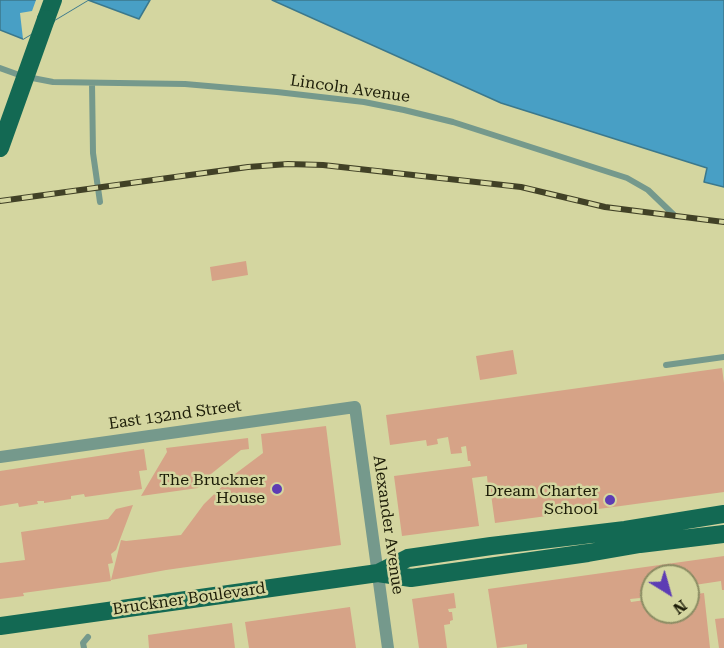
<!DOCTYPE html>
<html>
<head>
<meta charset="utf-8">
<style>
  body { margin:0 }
  #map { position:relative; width:724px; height:648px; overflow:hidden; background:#d4d6a0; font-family:"Roboto Serif",serif }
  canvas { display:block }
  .north { position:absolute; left:640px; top:564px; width:60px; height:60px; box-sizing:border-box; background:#d4d6a0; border:2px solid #8b8c63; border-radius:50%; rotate:143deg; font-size:16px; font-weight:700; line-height:24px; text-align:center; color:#1d1d08 }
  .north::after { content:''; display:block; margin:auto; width:21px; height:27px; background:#5d3cb4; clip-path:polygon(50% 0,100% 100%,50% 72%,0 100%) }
</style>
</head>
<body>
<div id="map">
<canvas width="724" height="648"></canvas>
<div class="north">N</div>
</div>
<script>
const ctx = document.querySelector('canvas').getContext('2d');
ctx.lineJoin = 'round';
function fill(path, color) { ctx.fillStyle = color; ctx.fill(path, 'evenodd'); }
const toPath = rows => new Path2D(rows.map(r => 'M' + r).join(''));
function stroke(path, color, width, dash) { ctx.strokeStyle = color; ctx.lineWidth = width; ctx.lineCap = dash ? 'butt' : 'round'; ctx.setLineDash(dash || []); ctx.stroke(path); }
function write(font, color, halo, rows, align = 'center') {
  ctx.font = font + ' "Roboto Serif",serif'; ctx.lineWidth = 5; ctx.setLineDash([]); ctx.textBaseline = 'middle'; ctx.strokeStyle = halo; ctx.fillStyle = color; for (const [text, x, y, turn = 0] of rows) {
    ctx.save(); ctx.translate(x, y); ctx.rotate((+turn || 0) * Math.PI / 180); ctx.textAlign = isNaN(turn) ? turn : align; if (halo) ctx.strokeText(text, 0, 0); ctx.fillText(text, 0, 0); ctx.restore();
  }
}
const water = toPath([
  [0,0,150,0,139,19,88,0,23,39,0,30,0,0],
  [272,0,724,0,724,187,704,182,707,168,501,103,272,0]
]);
fill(water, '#489fc5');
stroke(water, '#3b788c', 1.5);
fill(toPath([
  [36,0,88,0,23,39,20,13,32,11]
]), '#d4d6a0');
fill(toPath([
  [246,261,248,275,212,281,210,267],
  [513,350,517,374,480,380,476,356],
  [722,368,724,383,724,492,495,523,490,487,488,487,487,476,472,478,479,526,402,536,394,476,471,466,470,461,468,461,466,446,461,447,462,453,451,454,448,437,437,439,438,444,427,446,426,440,390,445,386,415],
  [326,426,341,545,166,570,111,580,121,540,126,541,181,535,204,504,235,474,263,453,261,434],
  [248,438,249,449,241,450,211,474,198,488,141,496,167,452,166,448],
  [144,449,147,470,139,471,142,489,85,497,84,494,71,496,71,499,44,503,44,501,37,501,38,504,19,507,18,503,0,506,0,471],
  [133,505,116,550,111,554,113,563,108,564,111,581,23,593,24,596,0,599,0,563,25,560,21,532,108,519,116,509],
  [724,556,724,590,722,590,721,581,688,586,688,576,652,576,652,591,640,592,640,598,630,599,631,602,652,599,652,612,688,612,688,595,704,593,710,648,527,648,527,644,497,648,488,589],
  [454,593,456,608,448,609,449,612,452,612,453,620,450,621,450,624,444,625,447,648,419,648,412,599],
  [350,607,356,648,249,648,245,622],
  [724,618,724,648,719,648,715,619],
  [232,623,235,648,149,648,148,635]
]), '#d6a387');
stroke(toPath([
  [0,68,22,76,53,82,185,84,277,92,364,102,404,110,453,122,627,178,648,190,675,216],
  [92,83,93,153,100,202],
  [666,365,724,357],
  [84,648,83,643,88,637]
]), '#75998c', 6);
stroke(toPath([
  [0,457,355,407,388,648]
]), '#75998c', 12);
stroke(toPath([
  [46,19,53,0],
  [378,573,408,558,491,546,625,530,724,514],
  [0,626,378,573,411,578,588,553,640,544,724,534]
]), '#136953', 18);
const rail = toPath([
  [0,201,248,167,288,164,323,165,521,187,605,207,724,222]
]);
stroke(rail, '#414126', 6);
stroke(rail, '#d4d6a0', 4, [11]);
stroke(toPath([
  [0,148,46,19]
]), '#136953', 18);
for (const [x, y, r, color] of [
  [277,489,6,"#5d3cb4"],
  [610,500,6,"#5d3cb4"]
]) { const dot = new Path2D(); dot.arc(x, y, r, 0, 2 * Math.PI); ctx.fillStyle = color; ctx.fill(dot); stroke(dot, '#d4d6a0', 2); }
write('16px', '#1d1d08', '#d4d6a0', [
  ["Lincoln Avenue",350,89,8],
  ["East 132nd Street",175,415,-8],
  ["Alexander Avenue",388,525,82],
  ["Bruckner Boulevard",189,599,-8]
]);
write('16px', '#1d1d08', '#d4d6a0', [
  ["The Bruckner",265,480],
  ["House",265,498],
  ["Dream Charter",598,491],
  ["School",598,509]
], 'right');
</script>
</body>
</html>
